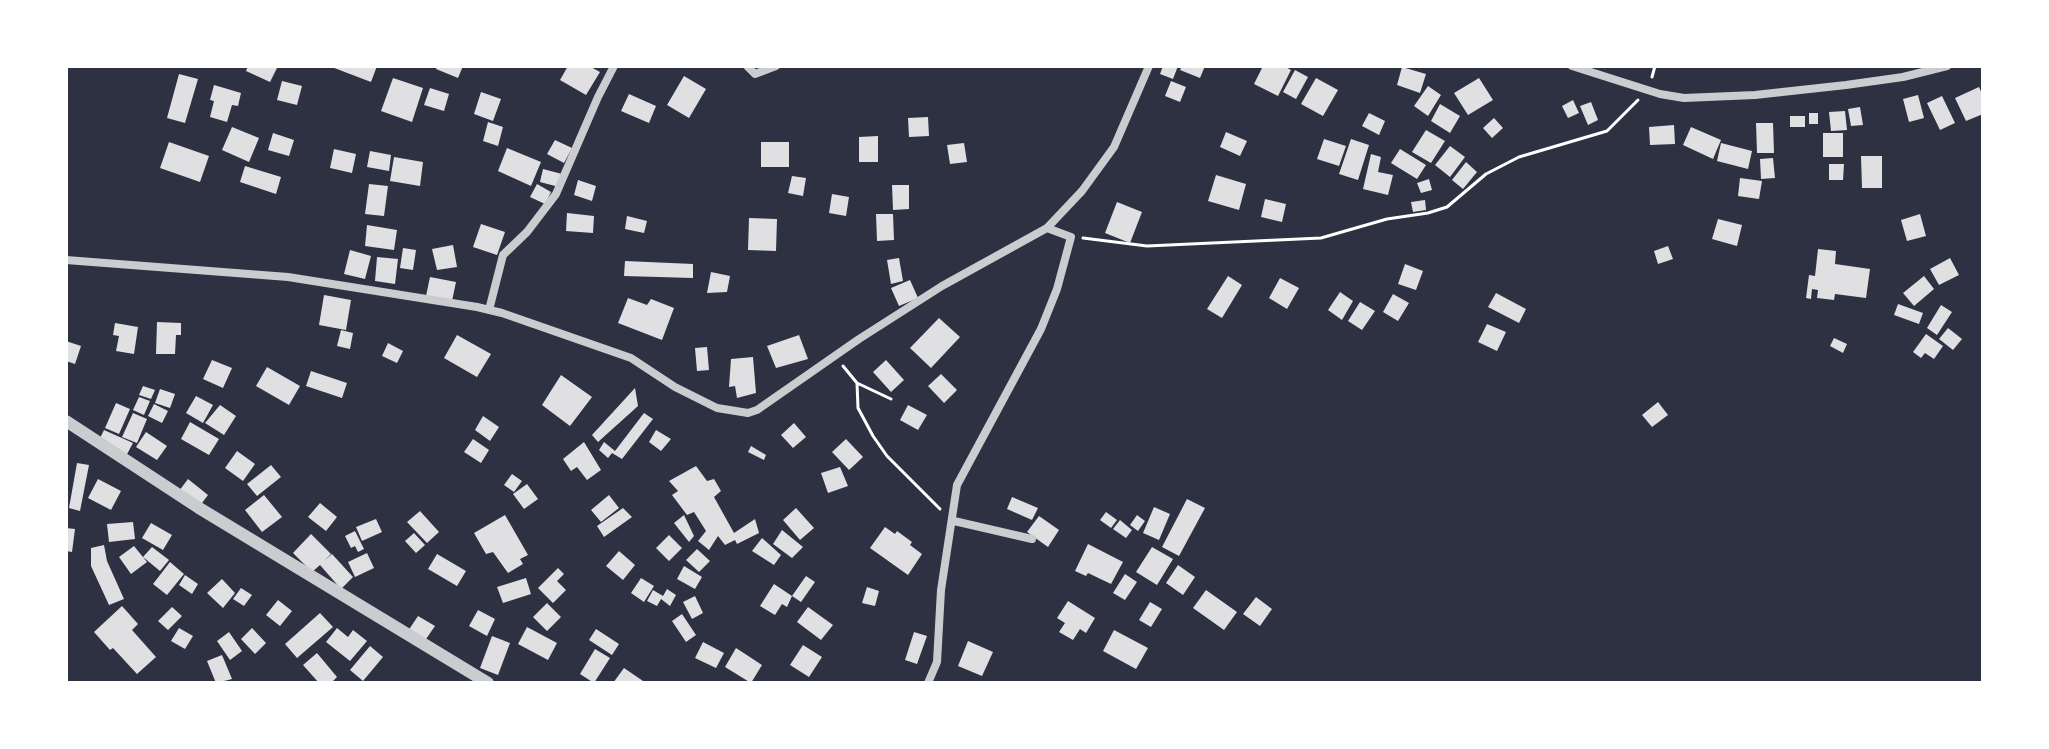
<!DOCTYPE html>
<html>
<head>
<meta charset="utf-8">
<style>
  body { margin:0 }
  #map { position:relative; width:2049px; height:749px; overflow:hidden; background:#2d3142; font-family:"Space Grotesk",sans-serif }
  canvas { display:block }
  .frame { position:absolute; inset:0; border:68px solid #fff; pointer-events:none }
</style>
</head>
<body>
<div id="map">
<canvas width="2049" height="749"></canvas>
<div class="frame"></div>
</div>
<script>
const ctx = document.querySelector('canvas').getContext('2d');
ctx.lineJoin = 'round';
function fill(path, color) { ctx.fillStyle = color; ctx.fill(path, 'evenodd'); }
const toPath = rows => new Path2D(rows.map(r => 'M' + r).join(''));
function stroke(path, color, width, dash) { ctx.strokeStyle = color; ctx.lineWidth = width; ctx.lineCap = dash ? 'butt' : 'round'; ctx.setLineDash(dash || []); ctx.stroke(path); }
fill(toPath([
  [248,66,278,66,270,82,246,71],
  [329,66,377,66,371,82],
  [437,66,463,66,458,78,436,69],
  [568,66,589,66,600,72,586,95,560,80],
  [1163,66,1178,66,1173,79,1160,74],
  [1182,66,1205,66,1200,78,1180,70],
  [1263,66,1284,66,1291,70,1278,96,1254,84],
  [1402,67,1426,74,1420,93,1397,85],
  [1295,70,1308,77,1296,99,1283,92],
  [179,74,198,79,185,123,167,118],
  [684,76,706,89,689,118,667,105],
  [393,78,423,88,412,122,381,111],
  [1316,78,1338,90,1323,116,1301,104],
  [1479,78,1493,100,1468,115,1454,93],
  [282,81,302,86,297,105,277,100],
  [1171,81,1186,87,1180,102,1165,96],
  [214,85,241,93,238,106,232,105,227,122,210,117,214,101,210,100],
  [1428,86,1441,95,1428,116,1414,106],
  [1979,87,1983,96,1983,114,1966,121,1955,98],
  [430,88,449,94,444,111,424,105],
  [481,92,501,99,493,121,474,114],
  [629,94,656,106,649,123,621,111],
  [1918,95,1924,118,1909,122,1903,99],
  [1942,96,1955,123,1940,130,1927,103],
  [1573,100,1579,113,1568,118,1562,106],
  [1591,102,1598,120,1588,125,1580,106],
  [1440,104,1460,116,1450,133,1431,121],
  [1860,107,1863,125,1851,126,1848,109],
  [1845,111,1847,130,1831,131,1829,112],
  [1369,113,1385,121,1379,135,1362,126],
  [1809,113,1818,113,1818,124,1809,124],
  [1790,116,1805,116,1805,127,1790,127],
  [928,117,929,136,909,137,908,118],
  [1494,118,1503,128,1492,138,1483,128],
  [488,122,503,127,498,146,483,141],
  [1756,123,1773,123,1774,153,1757,153],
  [1674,125,1675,144,1650,145,1649,127],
  [232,127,259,138,249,162,222,150],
  [1691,127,1721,140,1713,159,1683,145],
  [1426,130,1445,141,1431,163,1412,152],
  [1226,132,1247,141,1240,156,1220,147],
  [273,133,294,140,289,156,268,150],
  [1823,133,1843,133,1843,157,1823,157],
  [878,136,878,162,859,162,859,137],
  [1324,139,1346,146,1339,166,1317,159],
  [1351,139,1369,145,1358,180,1339,174],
  [555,140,572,148,564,163,547,154],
  [169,142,209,156,200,182,160,168],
  [761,142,789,142,789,167,761,167],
  [964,143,967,162,950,164,947,145],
  [1721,143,1752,151,1748,169,1717,161],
  [1450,146,1465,157,1450,177,1435,165],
  [507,148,541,162,531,186,498,171],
  [334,149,356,154,352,173,330,168],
  [1400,149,1426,165,1417,179,1391,163],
  [370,151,391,155,389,171,367,167],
  [1371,154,1381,157,1378,172,1393,175,1388,195,1363,189],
  [1861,156,1882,156,1882,188,1862,188],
  [394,157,423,162,420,186,390,181],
  [1773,158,1775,178,1761,179,1760,159],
  [1466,162,1477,172,1463,189,1452,180],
  [1829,164,1844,164,1843,180,1829,180],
  [245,166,281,177,276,194,240,182],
  [543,169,562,174,559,187,540,182],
  [1216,175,1246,184,1239,210,1208,201],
  [792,176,806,178,803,196,788,193],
  [1740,178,1762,181,1759,199,1738,196],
  [1429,179,1432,190,1421,193,1417,183],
  [578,180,596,186,592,201,574,195],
  [369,184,388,186,384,216,365,214],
  [537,184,551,192,545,204,530,197],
  [892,185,909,185,909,209,893,210],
  [832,194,849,197,846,216,829,213],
  [1265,199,1286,204,1282,222,1261,217],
  [1425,200,1426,210,1413,212,1411,202],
  [1117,202,1142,212,1130,243,1105,233],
  [567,213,594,216,593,233,566,231],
  [876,214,893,214,894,240,877,241],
  [1920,214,1926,236,1907,241,1901,220],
  [627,216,647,221,644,233,625,229],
  [749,218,777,219,776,251,748,250],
  [1718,219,1742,225,1737,246,1712,239],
  [481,224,505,232,497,255,473,247],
  [367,225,397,230,394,250,365,246],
  [453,245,457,267,437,270,432,249],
  [1668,246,1673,259,1658,264,1654,251],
  [403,248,416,250,413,270,400,268],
  [1818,249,1836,251,1835,264,1870,269,1866,298,1835,294,1834,300,1817,298,1818,290,1812,289,1811,299,1806,298,1809,275,1815,276],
  [350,250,371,256,365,279,344,274],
  [377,257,398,259,395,284,375,281],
  [899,258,903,281,891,284,887,260],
  [1950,258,1959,275,1939,285,1930,269],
  [625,261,693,264,693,278,624,276],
  [1405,264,1423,271,1416,290,1398,284],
  [711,272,730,276,727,292,707,293],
  [1228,276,1242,285,1222,318,1207,309],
  [1924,276,1934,289,1914,306,1903,293],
  [430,277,456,282,452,301,426,296],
  [1280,278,1299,288,1287,309,1269,298],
  [910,280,918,298,899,306,891,288],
  [1340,292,1353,301,1342,320,1328,310],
  [1496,293,1526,309,1519,323,1488,307],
  [1393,294,1409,303,1398,321,1383,312],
  [324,295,351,300,346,330,319,325],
  [628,298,647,305,651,299,674,308,662,340,618,323],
  [1360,302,1375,311,1362,330,1348,321],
  [1898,304,1923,313,1919,324,1894,315],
  [1941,305,1952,312,1937,335,1927,328],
  [939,318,960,337,931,368,910,348],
  [157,322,181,323,181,335,176,335,175,354,156,354],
  [115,323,138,327,134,354,116,351,119,336,113,335],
  [1487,324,1506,332,1497,351,1478,342],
  [1948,328,1962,339,1953,350,1939,339],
  [341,330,353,333,350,349,337,346],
  [1926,334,1943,346,1934,359,1925,353,1921,358,1913,352],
  [457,335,491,354,477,377,444,358],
  [799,335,808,359,776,368,767,346],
  [1834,338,1847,344,1843,353,1830,346],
  [66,341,81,346,75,364,66,361],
  [388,343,403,351,397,363,382,356],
  [707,347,709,370,697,371,695,348],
  [753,357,756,393,737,398,735,386,729,387,731,359],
  [212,360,232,368,223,388,203,379],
  [886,360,904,380,891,392,873,372],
  [267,367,300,386,289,405,256,386],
  [311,371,347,383,342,398,306,386],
  [941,374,957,390,944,403,928,386],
  [561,375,592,397,570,426,542,405],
  [143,386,155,390,151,399,139,395],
  [635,388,638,406,598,442,592,435],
  [160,389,175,394,170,408,155,403],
  [196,396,213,405,203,423,186,413],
  [139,397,150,401,144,415,133,410],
  [1658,402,1668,415,1652,427,1642,415],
  [116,403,130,409,119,434,105,428],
  [154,404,168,411,162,423,148,416],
  [220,405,236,416,224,435,205,423],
  [908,405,927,415,918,430,900,420],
  [133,413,147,419,137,443,122,437],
  [644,413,653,419,622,459,612,453,608,458,599,450,604,442,615,451],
  [483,416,499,427,490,441,475,430],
  [190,422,219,439,209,455,181,439],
  [794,423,806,437,793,448,781,435],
  [104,430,133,443,126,456,98,442],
  [656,430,671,439,661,451,649,442],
  [146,432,167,446,157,460,136,447],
  [473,439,489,450,481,463,464,452],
  [846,439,863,457,849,470,832,452],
  [584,442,601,470,587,480,577,467,571,471,563,459],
  [751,446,766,455,764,460,748,452],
  [237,451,255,464,243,481,225,468],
  [77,463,89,465,80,511,69,508],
  [271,465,281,477,257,496,247,484],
  [696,466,707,481,714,479,721,491,714,497,734,533,755,519,759,533,737,544,735,540,725,545,718,536,709,550,698,541,706,531,694,512,687,515,672,495,678,491,669,481],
  [840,467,848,486,828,493,821,473],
  [512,474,522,481,514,492,504,485],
  [98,479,121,491,111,510,88,498],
  [188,479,208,495,199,507,179,491],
  [527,484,538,499,524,509,513,494],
  [264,495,282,517,262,532,245,510],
  [609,495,619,508,601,522,591,510],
  [1012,497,1038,508,1032,520,1007,509],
  [1187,499,1205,508,1179,556,1162,547],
  [320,503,337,517,326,531,308,517],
  [1154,507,1170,514,1159,540,1143,533],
  [623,508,632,517,604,537,597,526],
  [796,508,814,528,800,540,783,520],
  [420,511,439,532,427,543,407,522],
  [1106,512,1117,520,1111,528,1100,520],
  [505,515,528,555,520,559,523,564,508,573,493,552,486,554,474,533],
  [684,515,694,536,689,542,674,523],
  [1137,515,1145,521,1138,531,1130,525],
  [1039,516,1059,530,1048,547,1027,532],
  [376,519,382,532,362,541,356,527],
  [1120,520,1132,530,1126,538,1113,529],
  [133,522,135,539,109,542,107,524],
  [151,523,172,535,163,550,142,538],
  [885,527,895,534,897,531,912,542,910,545,922,554,908,575,870,548],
  [66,528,75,529,72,552,66,551],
  [782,530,803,547,792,558,773,544],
  [355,531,364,549,358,552,355,546,351,548,345,536],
  [414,533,425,545,416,553,405,541],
  [311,534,331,554,324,561,332,554,353,577,341,589,320,565,312,572,293,553],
  [669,535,682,548,669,561,656,548],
  [762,538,781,555,774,565,752,551],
  [1088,544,1123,562,1111,584,1088,573,1086,576,1075,571],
  [104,545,107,561,124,599,109,605,91,566,91,548],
  [134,546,147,562,131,574,119,557],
  [152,547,169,560,160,571,143,557],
  [1152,547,1173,559,1157,585,1136,572],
  [697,549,710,561,699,572,686,560],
  [619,551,635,565,623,580,606,566],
  [367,553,374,568,355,577,348,562],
  [437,554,466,571,457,586,428,569],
  [170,562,184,574,167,595,153,584],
  [1178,565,1195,577,1183,595,1166,583],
  [684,566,702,577,695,589,677,579],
  [558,568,564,574,557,581,566,590,553,603,538,588],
  [1125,574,1137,582,1125,600,1113,593],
  [185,575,198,584,192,594,179,585],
  [806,576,815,582,801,602,792,596],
  [526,578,531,594,503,603,497,587],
  [641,578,654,586,644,602,631,593],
  [222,579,235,593,223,608,207,593],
  [774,584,792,596,787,607,782,604,775,615,760,606],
  [867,587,879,591,875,606,862,603],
  [241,588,252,595,244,606,233,599],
  [667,589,676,595,670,606,661,599,657,606,647,601,653,590,663,596],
  [1206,590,1237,612,1224,630,1193,608],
  [695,596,703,613,692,619,683,602],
  [1256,597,1272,609,1260,626,1243,614],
  [278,600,292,611,280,626,266,615],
  [1068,601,1095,618,1086,633,1080,629,1073,640,1059,632,1065,623,1057,618],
  [1150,602,1162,609,1151,627,1139,620],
  [547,603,561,617,547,631,533,617],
  [122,606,138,624,132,630,156,657,137,674,113,648,110,650,94,632],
  [172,607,182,616,168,630,158,621],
  [808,607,833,625,821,640,797,622],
  [478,610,495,619,487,636,469,626],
  [320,613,333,627,297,658,285,644],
  [682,614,696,635,686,642,672,621],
  [418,616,435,626,424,642,408,631],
  [527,627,557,643,548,660,518,644],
  [179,628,193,636,185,649,171,641],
  [252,628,266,643,255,654,241,639],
  [337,628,348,637,353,630,367,641,350,661,326,642],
  [596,629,619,644,612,655,589,640],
  [1114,630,1148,648,1136,669,1103,651],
  [229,632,242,651,230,660,217,641],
  [914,632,927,636,917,664,905,660],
  [492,636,510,643,498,675,480,668],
  [968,641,993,652,982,676,958,666],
  [703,642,724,653,716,668,695,658],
  [803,645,822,657,809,677,790,665],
  [370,646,383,657,363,681,350,670],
  [736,648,762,665,751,683,725,667],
  [595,649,610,658,594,683,580,674],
  [317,653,337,677,331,683,319,683,303,665],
  [222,655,232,679,216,683,207,661],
  [624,668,646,683,613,683]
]), '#e0e0e3');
stroke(toPath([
  [1652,77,1655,66],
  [1083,238,1147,246,1321,238,1387,219,1428,213,1447,207,1486,174,1519,157,1607,131,1638,100],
  [843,366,857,383,891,399],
  [857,383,858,408,873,436,887,456,940,509]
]), '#fff', 3);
stroke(toPath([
  [747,66,755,74,776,66],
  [1572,66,1660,94,1684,98,1755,95,1846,85,1903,77,1947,66],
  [66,260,288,277,477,307,502,313,631,358,675,387,717,408,748,413,757,410,859,339,942,286,1047,228,1082,191,1114,147,1149,66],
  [489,310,503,255,527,232,556,194,598,97,614,66],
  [954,521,1032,539],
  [928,683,937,662,941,590,957,485,1041,329,1057,289,1071,237,1047,228]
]), '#caccd0', 8);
stroke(toPath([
  [66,421,199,508,488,683]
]), '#caccd0', 12);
</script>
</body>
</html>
